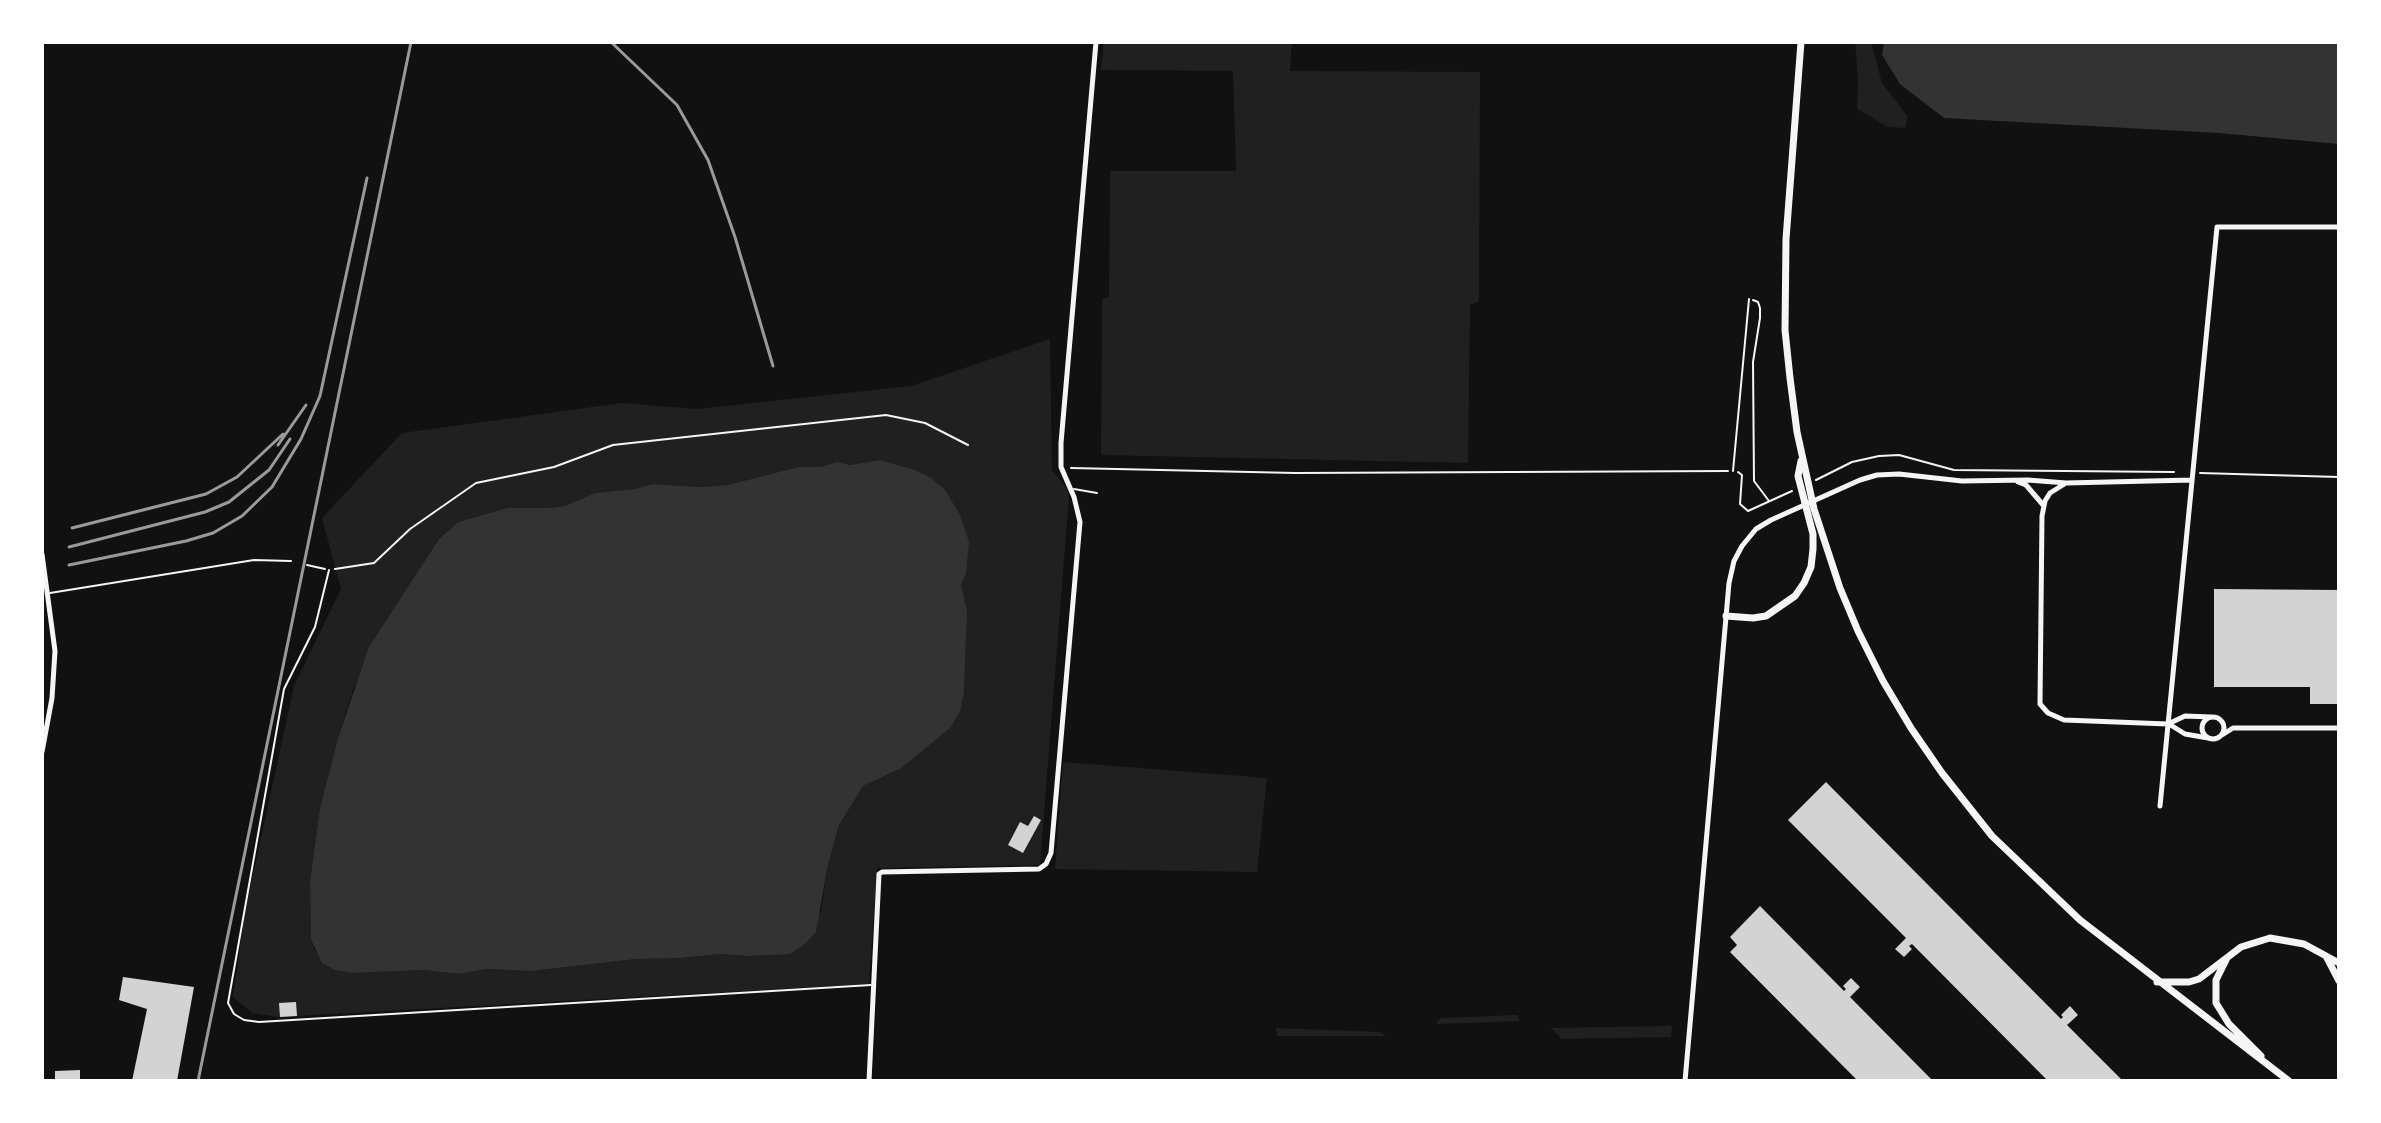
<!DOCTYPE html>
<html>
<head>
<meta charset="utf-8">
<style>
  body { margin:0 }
  #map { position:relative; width:2381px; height:1123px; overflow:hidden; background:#111; font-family:Literata,serif }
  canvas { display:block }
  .frame { position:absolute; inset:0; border:44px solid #fff; pointer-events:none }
</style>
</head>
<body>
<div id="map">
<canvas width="2381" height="1123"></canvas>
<div class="frame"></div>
</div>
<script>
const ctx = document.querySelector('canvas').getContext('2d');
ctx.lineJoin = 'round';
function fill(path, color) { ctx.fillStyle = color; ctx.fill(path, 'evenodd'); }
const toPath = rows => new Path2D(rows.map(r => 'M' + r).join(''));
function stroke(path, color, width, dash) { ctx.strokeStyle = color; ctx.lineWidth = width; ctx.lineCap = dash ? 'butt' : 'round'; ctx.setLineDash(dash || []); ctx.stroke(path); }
fill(toPath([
  [1104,42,1292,42,1290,71,1480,72,1479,298,1478,302,1470,305,1468,463,1101,455,1102,299,1109,297,1110,171,1236,171,1233,71,1101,70],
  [1855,42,1871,42,1882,83,1908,117,1905,128,1888,127,1857,109,1858,79],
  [1050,339,1052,470,1066,487,1069,496,1040,865,877,868,869,984,279,1017,252,1013,233,997,245,912,294,686,341,589,322,518,402,433,622,403,696,409,911,386],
  [880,460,915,470,946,491,960,515,966,574,961,585,966,636,964,692,879,777,863,786,839,825,827,869,821,912,747,956,722,954,681,958,636,959,531,971,486,969,459,974,423,970,353,973,315,951,311,941,310,882,320,808,338,738,353,690,390,616,439,539,458,522,507,508,548,508,565,506,595,493,635,489,652,484,700,487,728,485,798,467,820,467,837,462,850,465],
  [1063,762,1267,778,1257,872,1055,869],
  [1517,1015,1520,1021,1436,1024,1441,1018],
  [1672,1026,1671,1037,1562,1039,1551,1028],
  [1276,1028,1380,1032,1386,1036,1277,1036]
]), '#202020');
fill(toPath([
  [1884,42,2339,42,2339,144,2219,133,1944,118,1900,84,1882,55],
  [880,460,915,470,931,478,946,491,960,515,969,542,966,574,961,585,967,611,964,692,960,711,950,728,901,768,863,786,852,804,839,825,827,869,816,932,806,943,790,954,747,956,722,954,681,958,636,959,531,971,486,969,459,974,423,970,353,973,335,970,322,963,311,940,310,882,320,808,338,738,369,647,439,539,458,522,507,508,548,508,565,506,595,493,635,489,652,484,700,487,728,485,798,467,820,467,837,462,850,465]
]), '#333');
fill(toPath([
  [2214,589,2339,590,2339,704,2310,704,2310,687,2214,687],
  [1826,782,2061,1019,2063,1017,2061,1015,2070,1006,2078,1015,2067,1025,2123,1081,2048,1081,1912,944,1909,946,1912,949,1904,957,1895,949,1906,938,1788,820],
  [1034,816,1041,820,1023,853,1008,845,1020,822,1028,826],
  [1760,906,1844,991,1846,989,1843,986,1851,978,1860,987,1850,997,1933,1081,1858,1081,1841,1064,1730,952,1737,945,1730,937],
  [123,977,194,987,177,1081,132,1081,147,1009,119,1000],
  [296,1002,297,1016,280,1017,279,1003],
  [80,1070,80,1081,55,1081,55,1071]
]), '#d3d3d3');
stroke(toPath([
  [1753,300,1758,302,1760,308,1760,318,1753,362,1754,481,1769,501],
  [1071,468,1295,473,1728,471],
  [1738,472,1742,475,1740,504,1748,511,1792,491],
  [2200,473,2339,477],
  [1816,480,1852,462,1879,456,1899,455,1954,470,2174,472],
  [307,565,325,569],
  [335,569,374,563,410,529,476,483,554,467,613,445,886,415,925,423,968,445]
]), '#f5f5f5', 2);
stroke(toPath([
  [1733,471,1749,299],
  [1074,489,1097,493],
  [329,570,315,627,284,689,228,1003,234,1014,244,1020,259,1022,871,985],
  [50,593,254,560,291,561]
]), '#f5f5f5', 2);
stroke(toPath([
  [2192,480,2066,483,2050,493,2045,501,2042,516,2040,704,2048,713,2064,720,2168,724,2185,716,2211,717],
  [2018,482,2026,485,2044,506],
  [42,554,55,651,52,698,42,752],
  '2202 728a11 11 0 1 1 22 0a11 11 0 1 1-22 0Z',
  [2169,724,2185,734,2208,738],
  [2222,735,2233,728,2339,728],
  [2160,806,2217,227,2339,227],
  [869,1081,879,874,882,872,1039,869,1046,864,1051,853,1080,522,1074,497,1061,467,1061,443,1096,42],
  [1685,1081,1729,583,1734,561,1742,546,1756,529,1771,520,1860,480,1877,475,1899,474,1962,481,2028,480,2066,483]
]), '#f5f5f5', 5);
stroke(toPath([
  [1801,42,1786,239,1785,330,1790,378,1797,432,1814,509,1840,588,1858,631,1883,681,1911,728,1942,773,1992,836,2080,920,2289,1081],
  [1726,616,1753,618,1766,616,1795,596,1804,583,1811,567,1813,549,1813,534,1798,476,1801,461],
  [2327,958,2339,981],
  [2226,960,2216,980,2216,1003,2229,1024,2261,1056],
  [2157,982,2189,982,2199,979,2241,947,2270,938,2304,944,2339,963]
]), '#f5f5f5', 7);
stroke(toPath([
  [611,42,677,105,708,160,735,237,773,366],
  [278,445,306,405],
  [72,528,206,494,237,477,283,434],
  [69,547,205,512,229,502,269,470,290,439],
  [69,565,186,541,213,533,242,516,272,487,301,439,320,396,367,178],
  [198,1081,411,42]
]), '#9a9a9a', 3);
</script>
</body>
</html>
